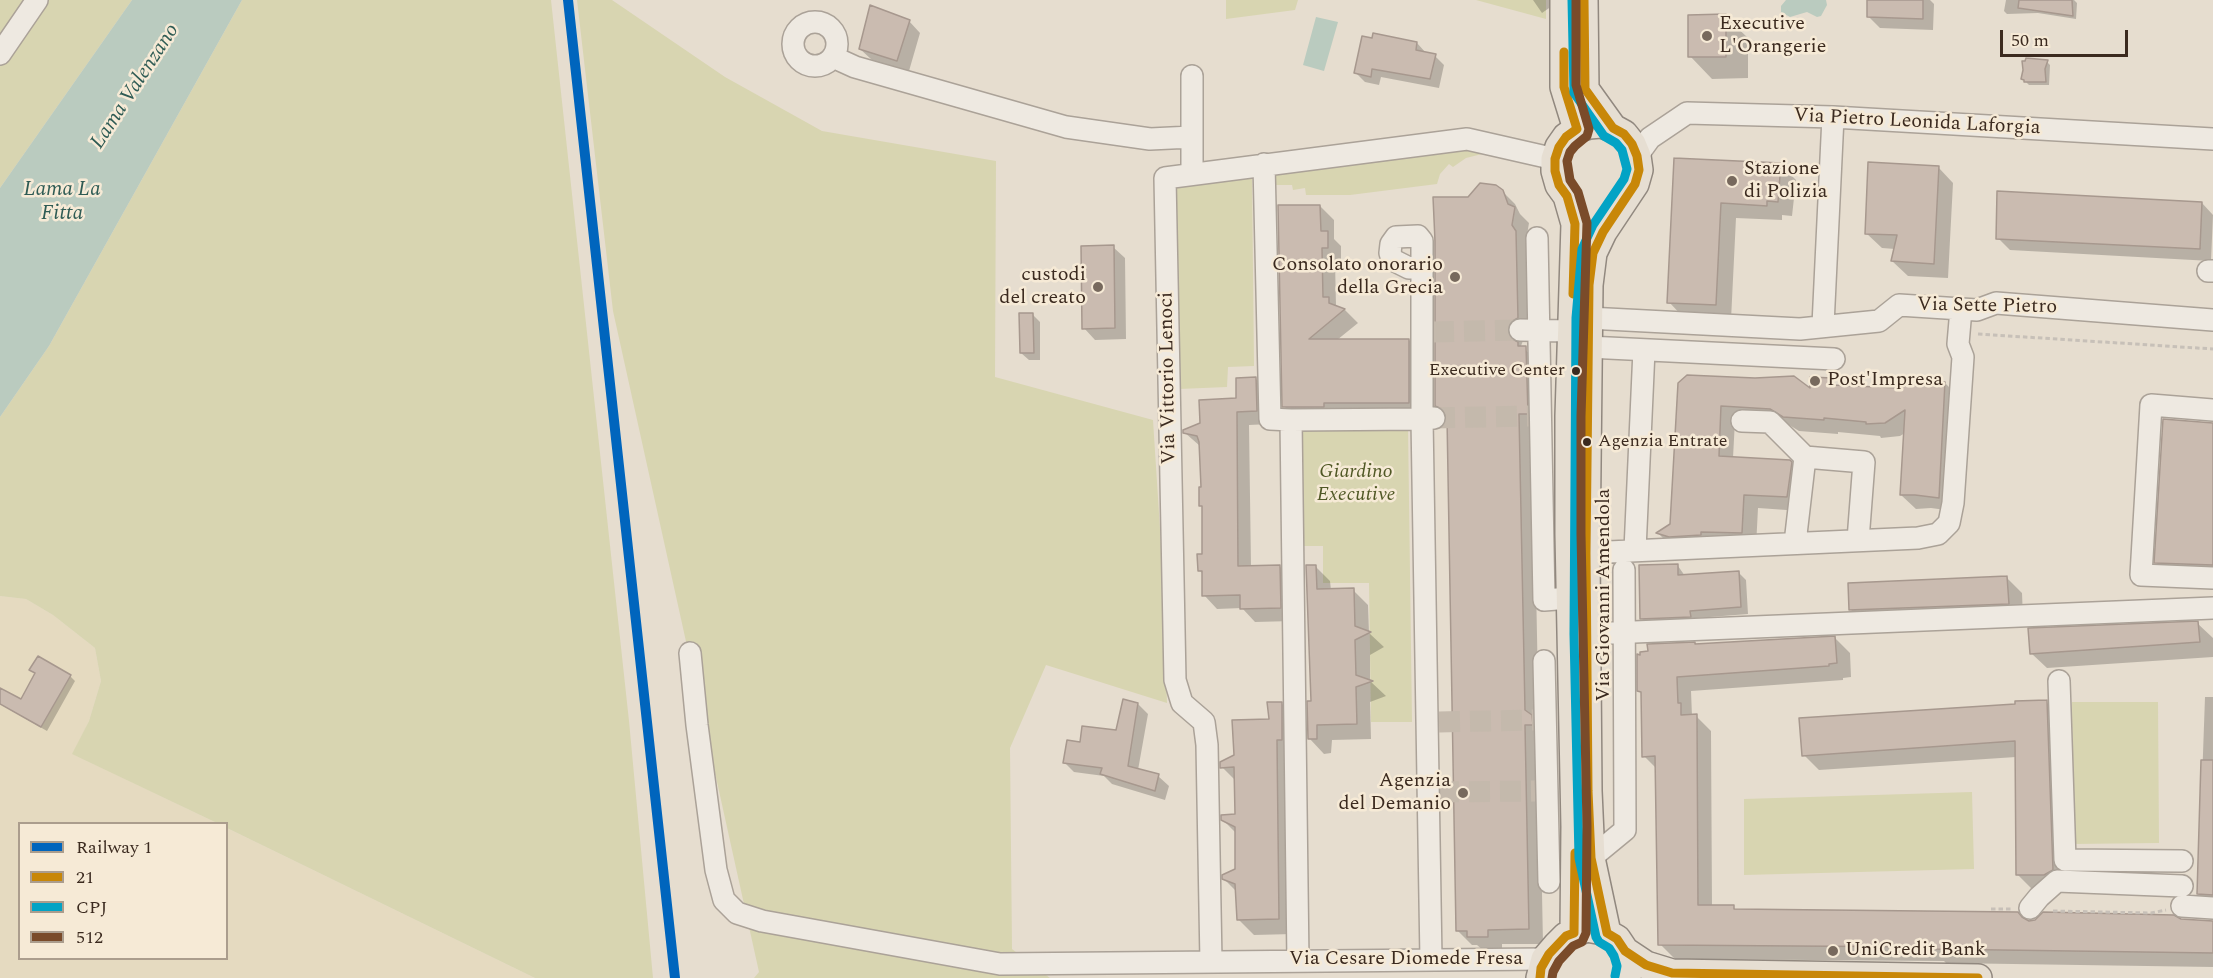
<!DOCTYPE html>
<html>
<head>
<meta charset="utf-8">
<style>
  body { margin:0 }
  #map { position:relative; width:2213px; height:978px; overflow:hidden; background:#e6ddcf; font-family:Spectral,serif }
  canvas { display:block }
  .legend { position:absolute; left:18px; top:822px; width:210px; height:138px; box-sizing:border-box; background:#f6ead6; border:2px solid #ab9d8d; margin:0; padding:8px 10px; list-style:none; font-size:18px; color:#3b2a1f }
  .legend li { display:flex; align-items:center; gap:12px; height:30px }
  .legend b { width:30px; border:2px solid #ab9d8d }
  .scale { position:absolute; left:2000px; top:30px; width:128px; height:27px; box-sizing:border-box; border:3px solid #3b2a1f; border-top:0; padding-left:8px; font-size:18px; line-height:21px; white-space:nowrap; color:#3b2a1f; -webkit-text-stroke:4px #f6ead6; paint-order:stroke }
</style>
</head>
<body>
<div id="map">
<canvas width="2213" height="978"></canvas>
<ul class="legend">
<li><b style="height:8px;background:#0065bd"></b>Railway 1</li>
<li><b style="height:8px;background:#c88708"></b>21</li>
<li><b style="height:8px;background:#03a3c5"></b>CPJ</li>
<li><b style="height:8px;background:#7a4b2a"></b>512</li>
</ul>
<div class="scale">50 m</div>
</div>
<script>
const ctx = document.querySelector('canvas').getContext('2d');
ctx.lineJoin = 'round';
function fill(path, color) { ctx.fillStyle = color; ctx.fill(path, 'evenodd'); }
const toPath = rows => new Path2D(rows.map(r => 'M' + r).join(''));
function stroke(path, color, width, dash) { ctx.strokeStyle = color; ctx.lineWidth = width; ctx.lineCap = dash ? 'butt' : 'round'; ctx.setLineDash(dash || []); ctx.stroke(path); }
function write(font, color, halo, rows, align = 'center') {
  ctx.font = font + ' Spectral,serif'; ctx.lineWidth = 5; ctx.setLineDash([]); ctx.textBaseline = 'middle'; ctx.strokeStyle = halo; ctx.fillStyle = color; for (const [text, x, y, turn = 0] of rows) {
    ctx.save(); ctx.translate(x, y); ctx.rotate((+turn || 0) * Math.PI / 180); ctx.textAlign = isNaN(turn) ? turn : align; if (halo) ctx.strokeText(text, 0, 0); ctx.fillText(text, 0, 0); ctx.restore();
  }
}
fill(toPath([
  [0,596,26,599,53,615,95,648,101,681,89,721,73,754,217,823,20,824,20,958,226,958,227,828,535,978,0,978]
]), '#e5dac0');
fill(toPath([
  [0,0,30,0,0,45],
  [44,0,132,0,0,188,0,66],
  [242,0,551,0,629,721,653,978,535,978,227,828,226,824,217,823,72,754,89,721,101,681,95,648,53,615,26,599,0,596,0,417,49,346],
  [577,0,612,0,725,77,822,131,996,161,995,377,1153,420,1163,576,1167,703,1046,665,1010,748,1012,949,1050,978,754,978,759,972,613,311],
  [1226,0,1298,0,1295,10,1226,19],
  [1476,0,1546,0,1546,19],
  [1455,149,1483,150,1482,154,1466,158,1453,167,1449,164,1440,174,1437,184,1350,195,1306,195,1305,188,1293,190,1292,185,1275,185,1274,176,1275,173],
  [1252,177,1254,366,1228,367,1227,387,1179,389,1174,188],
  [1303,425,1408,425,1412,722,1371,722,1369,583,1323,583,1323,546,1303,546],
  [2072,702,2158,702,2159,843,2073,844],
  [1972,792,1974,869,1744,875,1744,799]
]), '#d8d5b1');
fill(toPath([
  [132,0,242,0,49,346,0,417,0,188],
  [1786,0,1826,0,1827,5,1821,16,1817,17,1807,12,1790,17,1781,12,1781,6],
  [1316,17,1338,22,1324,71,1303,65]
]), '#bacbbf');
fill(toPath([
  [1533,0,1552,0,1552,6,1542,13],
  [1869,0,1930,0,1934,4,1933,30,1880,28,1868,16],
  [2006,0,2074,0,2077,3,2076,19,2038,13,2007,14,2004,11],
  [1725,16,1748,38,1748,78,1712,79,1690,56],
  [909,21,920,33,909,71,872,60,860,49],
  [1417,43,1426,53,1435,56,1444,65,1439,88,1381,77,1379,85,1365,82,1356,73],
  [2047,62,2050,65,2049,85,2029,85,2023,79],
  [1675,159,1781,165,1796,180,1792,216,1782,215,1782,220,1736,218,1731,320,1684,318,1669,302],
  [1938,167,1953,183,1948,278,1908,276,1892,261,1895,249,1882,248,1866,233],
  [1500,189,1515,204,1520,214,1529,223,1526,241,1530,247,1532,333,1524,338,1521,346,1540,363,1533,429,1543,944,1502,944,1502,951,1484,951,1477,945,1472,945,1457,930,1448,416,1437,405,1434,199,1469,199],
  [2202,203,2213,215,2211,261,2010,250,1998,238],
  [1320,206,1334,220,1334,239,1341,246,1341,261,1335,261,1336,306,1345,310,1358,323,1337,340,1409,340,1422,354,1422,416,1298,420,1284,406],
  [1113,247,1125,258,1126,339,1095,340,1084,328],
  [1032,314,1040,322,1040,360,1029,360,1021,353],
  [1256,379,1269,392,1270,424,1249,425,1251,567,1280,567,1293,580,1293,621,1255,622,1242,608,1217,609,1204,595,1204,575,1199,570,1204,556,1204,508,1200,505,1202,489,1200,446,1184,432,1202,424,1238,400],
  [1831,380,1837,386,1902,389,1945,383,1959,397,1953,511,1931,508,1916,509,1901,495,1905,433,1900,436,1881,438,1880,436,1838,432,1838,434,1799,431,1786,423,1735,420,1733,458,1789,462,1805,477,1801,511,1758,508,1756,547,1672,547,1659,534,1671,525,1679,384,1811,391],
  [2213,424,2213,579,2171,578,2156,562],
  [1315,566,1330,581,1331,590,1353,590,1368,605,1369,633,1384,647,1370,655,1370,681,1386,696,1370,702,1371,739,1332,740,1331,753,1324,754,1309,738,1312,703],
  [1678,566,1685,576,1739,573,1746,580,1748,614,1697,618,1698,624,1649,626,1641,618],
  [2007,578,2022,593,2023,618,1866,625,1851,610],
  [2197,623,2213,638,2213,657,2047,668,2031,653],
  [1835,638,1850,653,1851,677,1843,678,1843,680,1691,691,1692,716,1696,716,1711,731,1712,907,1733,907,1736,910,2028,922,2181,920,2213,922,2213,967,1946,963,1944,961,1675,959,1660,944,1657,769,1644,756,1643,695,1639,691,1696,646],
  [31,670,70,676,75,681,47,731,0,704,0,689,22,701,36,675],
  [2205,697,2213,697,2213,908,2198,894],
  [2046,702,2061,717,2068,885,2033,890,2018,875,2016,757,1819,770,1804,755],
  [1281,703,1297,718,1293,934,1254,935,1238,919,1237,892,1224,879,1237,870,1236,833,1223,820,1236,816,1236,781,1222,767,1271,720],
  [1138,704,1148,714,1138,770,1158,776,1169,786,1165,800,1112,784,1104,776,1074,772,1064,762,1081,744,1117,731]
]), '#0003');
const building = toPath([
  [1867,0,1923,0,1923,19,1867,17,1867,0],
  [2019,0,2072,0,2073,16,2018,8,2019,0],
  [870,5,910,20,897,61,859,49,870,5],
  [1726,14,1726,57,1688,57,1688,15,1726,14],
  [1373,33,1417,42,1416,50,1436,54,1430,79,1372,69,1371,77,1354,73,1362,36,1372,38,1373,33],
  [2026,58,2048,60,2045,69,2046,82,2024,82,2024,80,2021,79,2023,70,2022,61,2025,61,2026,58],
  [1674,158,1781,163,1778,202,1767,201,1767,206,1721,203,1716,305,1667,303,1674,158],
  [1868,162,1939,166,1934,264,1891,261,1897,235,1865,234,1868,162],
  [1480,183,1496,185,1503,190,1508,204,1515,207,1512,225,1516,231,1518,318,1509,323,1507,330,1509,337,1518,342,1518,346,1526,346,1528,414,1519,414,1525,710,1532,715,1533,725,1525,725,1529,929,1488,930,1488,937,1467,937,1467,931,1456,931,1447,418,1444,410,1435,406,1435,241,1433,197,1468,197,1480,183],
  [1997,191,2202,202,2200,249,1996,239,1997,191],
  [1278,205,1320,205,1321,231,1328,231,1328,248,1322,248,1323,297,1329,297,1329,303,1345,309,1309,339,1409,339,1409,403,1324,403,1324,407,1282,407,1278,205],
  [1114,245,1115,328,1082,329,1081,246,1114,245],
  [1019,313,1033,313,1034,353,1020,353,1019,313],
  [1687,375,1755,378,1794,376,1810,388,1810,377,1832,378,1831,385,1900,388,1901,383,1919,384,1919,379,1945,382,1939,498,1915,495,1900,495,1905,410,1885,423,1866,424,1866,422,1824,418,1824,420,1783,417,1770,409,1721,406,1719,456,1790,460,1792,462,1787,497,1744,495,1742,533,1701,532,1701,535,1669,537,1656,533,1670,524,1678,383,1687,375],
  [1256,377,1257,411,1237,412,1238,566,1280,565,1281,608,1240,609,1240,595,1202,596,1202,571,1198,571,1197,554,1202,554,1202,506,1199,506,1199,487,1201,487,1199,442,1197,436,1183,433,1183,430,1200,423,1199,400,1236,398,1236,378,1256,377],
  [2163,419,2213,423,2213,565,2154,563,2163,419],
  [1678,564,1678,575,1739,571,1741,607,1690,611,1691,617,1640,619,1639,565,1678,564],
  [1306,565,1316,565,1317,589,1354,588,1355,626,1371,632,1355,640,1356,675,1373,681,1356,687,1357,724,1317,725,1317,739,1308,739,1307,701,1311,701,1306,565],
  [2007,576,2009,604,1849,610,1848,583,2007,576],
  [2198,621,2200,642,2030,654,2028,628,2198,621],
  [1835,636,1837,663,1829,664,1829,666,1677,677,1678,703,1681,703,1681,715,1697,714,1698,905,1734,905,1734,909,2018,912,2022,917,2029,921,2035,920,2043,912,2174,915,2181,919,2213,921,2213,953,1930,949,1930,947,1658,945,1655,756,1642,757,1641,692,1637,691,1637,654,1640,655,1640,652,1648,651,1647,644,1695,642,1695,644,1835,636],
  [38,656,71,675,41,727,0,704,0,688,21,699,35,673,29,670,38,656],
  [1123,699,1138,703,1128,766,1159,774,1155,791,1100,774,1102,768,1063,763,1067,740,1080,742,1082,726,1116,730,1123,699],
  [2047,700,2053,870,2044,875,2016,875,2015,741,1802,756,1799,718,2015,704,2015,701,2047,700],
  [1267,702,1282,702,1282,740,1277,740,1279,919,1237,920,1235,884,1222,879,1222,875,1235,869,1235,827,1221,820,1221,815,1235,814,1234,767,1220,768,1220,762,1234,755,1232,720,1269,719,1267,702],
  [2201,760,2213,760,2213,895,2197,894,2201,760]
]);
fill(building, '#cabbb0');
stroke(building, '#a7988e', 1.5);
stroke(toPath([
  [1433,332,1520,330],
  [1434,418,1529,416],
  [1439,722,1537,720],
  [1438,792,1536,791]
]), '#c4b9ac', 21, [21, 10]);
const minor = toPath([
  '793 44a22 22 0 1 1 44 0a22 22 0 1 1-44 0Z',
  [0,54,37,0],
  [833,57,855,67,1066,127,1150,139,1192,137],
  [1637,156,1650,138,1687,113,1833,117,2213,139],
  [1264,164,1270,419,1291,420,1298,961],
  [1192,174,1192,76],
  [1537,238,1544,600,1570,598],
  [1422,267,1409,268,1393,260,1390,253,1391,244,1396,237,1418,236,1422,241,1422,419,1434,418],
  [2208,271,2213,271],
  [1588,318,1800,329,1879,321,1899,305,1977,310,1996,303,2213,320],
  [1823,325,1833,117],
  [1520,330,1572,331],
  [1588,347,1834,359],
  [2213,410,2151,405,2141,575,2213,578],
  [1291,420,1422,419,1431,960],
  [1742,421,1770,422,1805,457,1864,462,1858,540],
  [1795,543,1805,457],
  [1635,550,1644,350],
  [1586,553,1918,538,1938,534,1949,523,1953,503,1963,357,1958,344,1961,309],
  [1586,634,2213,608],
  [690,653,697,725,716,870,724,900,737,913,762,921,1000,964,1545,959],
  [1544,661,1549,882],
  [2059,681,2065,860,2182,861],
  [1591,858,1625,830,1624,570],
  [2182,906,2213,908],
  [2030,908,2039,897,2057,881,2182,886],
  [1211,962,1207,745,1204,722,1182,703,1175,680,1165,178,1467,139,1555,159]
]);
const major = toPath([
  [1564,0,1564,87,1577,129],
  [1584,0,1585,89,1613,128],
  [1574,933,1575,827,1569,534,1569,416,1575,224,1567,196,1559,185,1555,171,1555,159,1559,147,1566,137,1577,129,1589,125,1601,124,1613,128,1624,134,1632,144,1637,156,1639,170,1635,184,1603,232,1593,253,1589,285,1586,553,1588,791,1591,858,1607,933],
  [1625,951,1646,965,1672,973,1978,978],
  [1540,978,1545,959,1557,945,1566,936,1587,928,1603,931,1617,939,1625,951,1629,965,1627,978]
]);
stroke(minor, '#aba298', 24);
stroke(major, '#91887f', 30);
stroke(toPath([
  [1978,334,2213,349],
  [1991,909,2013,909],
  [2053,911,2151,913,2166,910]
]), '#c7c0b8', 3, [4.5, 3]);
stroke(minor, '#eee9e1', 21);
stroke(major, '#e6ded2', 27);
stroke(toPath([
  [1584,0,1585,89,1613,128,1624,134,1632,144,1637,156,1639,170,1635,184,1603,232,1593,253,1589,285,1586,553,1588,791,1591,858,1607,933,1617,939,1625,951,1646,965,1672,973,1978,978],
  [1564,52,1564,87,1577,129,1566,137,1559,147,1555,159,1555,171,1559,185,1567,196,1575,224,1573,294],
  [1540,978,1541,968,1549,954,1566,936,1574,933,1575,853]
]), '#c88708', 9);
stroke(toPath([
  [1572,0,1574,93,1604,136,1616,143,1622,150,1627,169,1624,179,1593,225,1582,249,1576,318,1574,634,1579,858,1596,937,1599,942,1609,948,1614,956,1617,966,1615,976]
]), '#03a3c5', 9);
stroke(toPath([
  [1552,978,1553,972,1559,961,1573,946,1582,942,1586,933,1587,827,1581,534,1581,416,1587,223,1578,192,1570,180,1567,161,1570,152,1575,146,1587,136,1589,129,1576,85,1576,0]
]), '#7a4b2a', 9);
stroke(toPath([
  [568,0,675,978]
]), '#0065bd', 10);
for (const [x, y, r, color] of [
  [1707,36,6,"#77695d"],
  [1732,181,6,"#77695d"],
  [1455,277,6,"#77695d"],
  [1098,287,6,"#77695d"],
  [1576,371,5,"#3b2a1f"],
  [1815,381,6,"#77695d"],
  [1587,442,5,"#3b2a1f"],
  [1463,793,6,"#77695d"],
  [1833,951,6,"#77695d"]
]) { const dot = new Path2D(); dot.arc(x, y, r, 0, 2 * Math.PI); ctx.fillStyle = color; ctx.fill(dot); stroke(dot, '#f6ead6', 2); }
write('18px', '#3b2a1f', '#f6ead6', [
  ["Executive Center",1565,371],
  ["Agenzia Entrate",1598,442,"left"]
], 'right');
write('20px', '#3b2a1f', '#f6ead6', [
  ["Executive",1719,25],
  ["L'Orangerie",1719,48],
  ["Stazione",1744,170],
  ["di Polizia",1744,193],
  ["Consolato onorario",1443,266,"right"],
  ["della Grecia",1443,289,"right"],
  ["custodi",1086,276,"right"],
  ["del creato",1086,299,"right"],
  ["Post'Impresa",1827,381],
  ["Agenzia",1451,782,"right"],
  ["del Demanio",1451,805,"right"],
  ["UniCredit Bank",1845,951]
], 'left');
write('20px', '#3b2a1f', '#f6ead6', [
  ["Via Pietro Leonida Laforgia",1917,123,3],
  ["Via Sette Pietro",1987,307,1],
  ["Via Vittorio Lenoci",1169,378,-91],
  ["Via Giovanni Amendola",1605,595,-90],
  ["Via Cesare Diomede Fresa",1406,960]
]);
write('italic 20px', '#505825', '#f6ead6', [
  ["Giardino",1356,473],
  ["Executive",1356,496]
]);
write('italic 21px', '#2e5b54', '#f6ead6', [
  ["Lama Valenzano",136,87,-57],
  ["Lama La",62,191],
  ["Fitta",62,215]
]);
</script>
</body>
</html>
